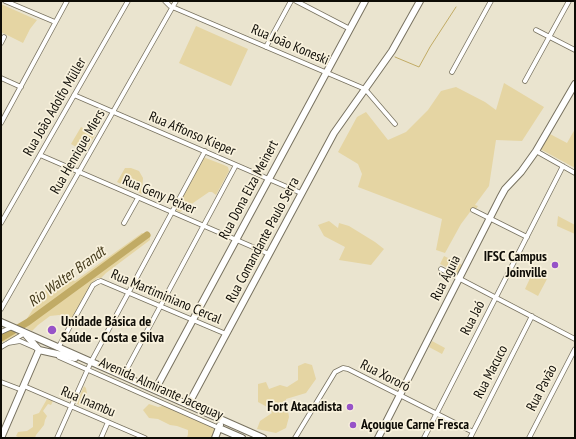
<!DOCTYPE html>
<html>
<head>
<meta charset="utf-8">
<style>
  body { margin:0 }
  #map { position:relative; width:576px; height:439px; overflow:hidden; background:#eae4cf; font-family:"PT Sans Narrow",sans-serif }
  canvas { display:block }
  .frame { position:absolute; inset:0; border:2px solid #0e0c06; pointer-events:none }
</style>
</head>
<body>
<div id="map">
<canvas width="576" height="439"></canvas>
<div class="frame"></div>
</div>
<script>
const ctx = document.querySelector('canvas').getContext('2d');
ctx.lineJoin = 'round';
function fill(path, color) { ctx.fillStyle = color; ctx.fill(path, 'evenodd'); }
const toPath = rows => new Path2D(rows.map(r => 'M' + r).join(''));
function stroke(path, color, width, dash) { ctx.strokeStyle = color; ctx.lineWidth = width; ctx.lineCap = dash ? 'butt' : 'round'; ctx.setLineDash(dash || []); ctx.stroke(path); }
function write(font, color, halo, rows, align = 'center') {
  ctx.font = font + ' "PT Sans Narrow",sans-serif'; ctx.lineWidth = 3.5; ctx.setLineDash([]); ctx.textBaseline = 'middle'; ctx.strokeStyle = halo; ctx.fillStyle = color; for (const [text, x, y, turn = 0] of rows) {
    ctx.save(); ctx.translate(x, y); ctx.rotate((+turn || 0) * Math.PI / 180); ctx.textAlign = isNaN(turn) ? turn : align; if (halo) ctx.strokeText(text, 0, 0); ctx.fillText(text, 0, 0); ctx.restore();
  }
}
fill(toPath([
  [1,4,37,20,30,29,23,43,1,32],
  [196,26,248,49,231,86,179,63],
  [504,83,544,107,522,141,496,140,489,186,475,205,478,206,476,209,473,208,461,224,445,253,436,250,442,219,358,187,362,174,358,164,338,152,357,117,366,112,388,140,406,132,428,110,441,91,456,87,485,102,496,110],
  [81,127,95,135,85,152,71,144],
  [575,129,575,168,540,149,550,134,567,143],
  [203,157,224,165,228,167,229,171,216,195,212,192,209,192,180,212,176,210,175,207],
  [125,168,131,168,139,171,143,178,142,194,117,182],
  [558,216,575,225,575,234,557,226],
  [329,221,338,228,339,223,349,226,375,242,384,249,371,265,339,260,345,247,324,236,318,225],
  [142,233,150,236,150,240,106,273,101,278,97,278,92,283,73,319,59,315,50,316,38,325,32,331,22,326,49,285,54,288,61,284,64,285,71,280,75,281],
  [444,256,462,265,458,273,440,264],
  [533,272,547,279,538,296,525,289],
  [10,330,18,335,1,343,1,334],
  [432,341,445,348,442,354,429,347],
  [305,363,312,365,316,379,306,393,286,399,289,417,286,428,276,433,257,429,260,421,272,413,269,408,258,402,258,384,266,382,269,389,280,385,287,387,298,380,298,366],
  [84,386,86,388,87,394,82,406,77,404,77,402],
  [47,399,53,401,51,405,48,404,43,411,47,416,45,420,44,425,36,435,35,438,20,438,16,436,18,432,27,431,33,427,33,415,39,413],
  [149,404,158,407,162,406,170,407,213,427,215,430,213,438,187,438,188,434,188,430,177,426,170,425,158,419,149,418,143,410]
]), '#e5d5a3');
stroke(toPath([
  [395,57,419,67,430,47,456,7]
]), '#c1ab65', 1);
stroke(toPath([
  [1,338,28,322,147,235]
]), '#c1ab65', 7);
const street = toPath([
  [5,1,55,22],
  [165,1,170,6,365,89,395,124],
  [296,1,350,29],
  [536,30,575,50],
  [1,43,4,37],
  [266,47,291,1],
  [452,72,491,1],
  [1,78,21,87],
  [525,81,569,1],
  [74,95,301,193],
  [1,123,67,1],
  [536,151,575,173],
  [40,155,269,254],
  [473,210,527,237],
  [1,223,128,1],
  [124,223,138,198],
  [441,269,575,339],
  [1,309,176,1],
  [1,332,12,327],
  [8,343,20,341,36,348],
  [1,347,25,333],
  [58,348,93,285,98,282,101,281,226,334],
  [59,357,219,428],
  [123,376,236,165],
  [1,382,22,390],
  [24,386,145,438],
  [57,438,91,362,205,151],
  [101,438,108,422],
  [295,438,335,372,343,368,348,369,473,432],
  [424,438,563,166],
  [470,438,532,316],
  [529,438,575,349]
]);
const secondary = toPath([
  [1,322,263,438],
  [26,335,39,350,75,358],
  [155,390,365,1],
  [188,405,334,133,392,51,420,1],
  [219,428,242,438],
  [1,438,39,350],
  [215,438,220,425],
  [378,438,500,198,505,189,521,172,536,151,575,84]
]);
stroke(street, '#787260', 5.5);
stroke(secondary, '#787260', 8);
stroke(street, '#fff', 4);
stroke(secondary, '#fff', 6);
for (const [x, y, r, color] of [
  [555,265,4,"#9753c8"],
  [52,330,5,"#9753c8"],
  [350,407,4,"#9753c8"],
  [353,425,4,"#9753c8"]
]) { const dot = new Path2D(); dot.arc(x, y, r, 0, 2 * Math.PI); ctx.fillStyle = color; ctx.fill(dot); stroke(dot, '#f8f1dc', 1.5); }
write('14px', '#0e0c06', '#f8f1dc', [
  ["Rua João Koneski",290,45,23],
  ["Rua João Adolfo Müller",55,107,-60],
  ["Rua Affonso Kieper",192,134,23],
  ["Rua Henrique Miers",78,152,-60],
  ["Rua Dona Elza Meinert",249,190,-62],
  ["Rua Geny Peixer",159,195,23],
  ["Rua Comandante Paulo Serra",263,240,-62],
  ["Rua Águia",446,278,-63],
  ["Rua Martiminiano Cercal",166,297,23],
  ["Rua Jaó",473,318,-63],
  ["Rua Macuco",491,372,-63],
  ["Rua Xororó",385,376,27],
  ["Rua Pavão",542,388,-63],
  ["Avenida Almirante Jaceguay",161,389,24],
  ["Rua Inambu",88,402,23]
]);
write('bold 14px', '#0e0c06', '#f8f1dc', [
  ["IFSC Campus",547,257],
  ["Joinville",547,273],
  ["Unidade Básica de",61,322,"left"],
  ["Saúde - Costa e Silva",61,338,"left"],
  ["Fort Atacadista",342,407],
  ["Açougue Carne Fresca",361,425,"left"]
], 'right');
write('italic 15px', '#413718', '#f8f1dc', [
  ["Rio Walter Brandt",67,277,-36]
]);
</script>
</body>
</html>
